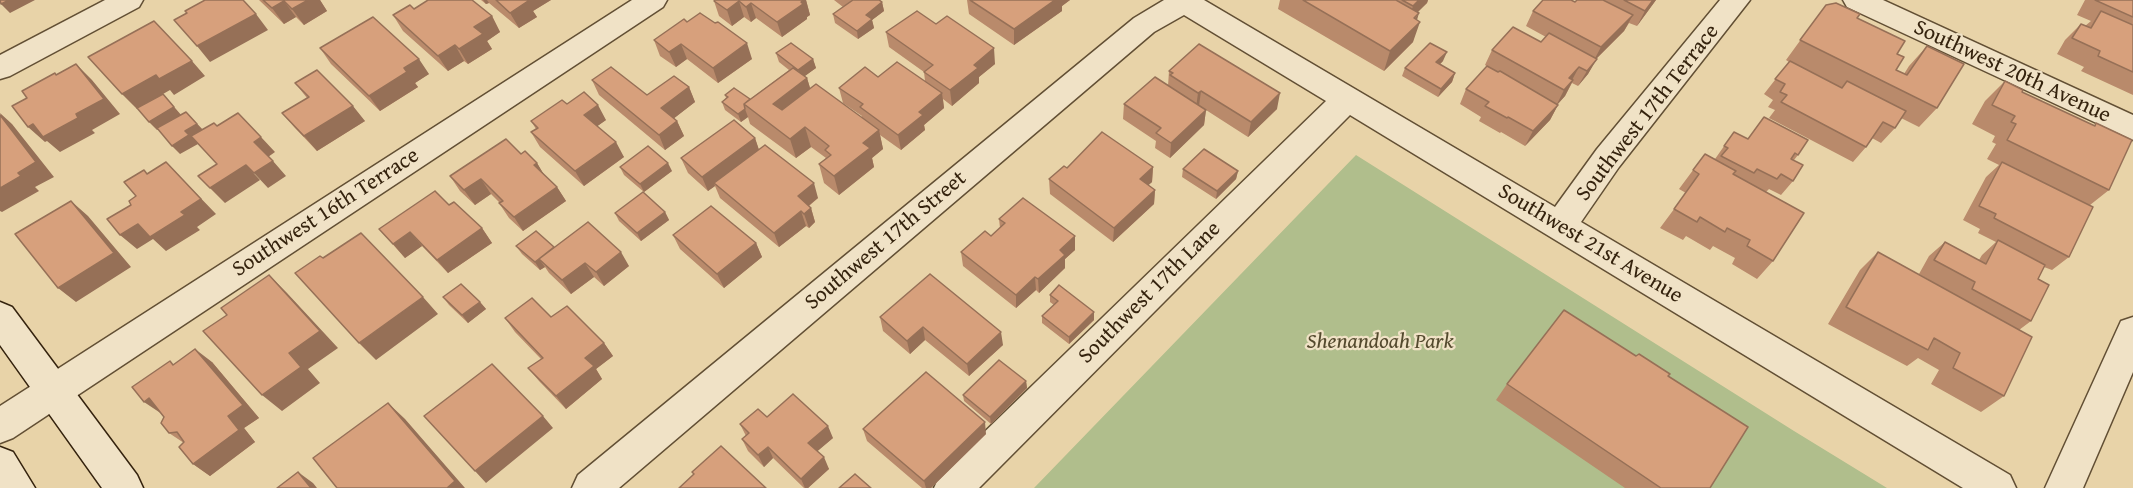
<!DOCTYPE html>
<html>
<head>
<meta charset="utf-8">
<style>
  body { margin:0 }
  canvas { display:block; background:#e8d3a8 }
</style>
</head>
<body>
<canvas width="2133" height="488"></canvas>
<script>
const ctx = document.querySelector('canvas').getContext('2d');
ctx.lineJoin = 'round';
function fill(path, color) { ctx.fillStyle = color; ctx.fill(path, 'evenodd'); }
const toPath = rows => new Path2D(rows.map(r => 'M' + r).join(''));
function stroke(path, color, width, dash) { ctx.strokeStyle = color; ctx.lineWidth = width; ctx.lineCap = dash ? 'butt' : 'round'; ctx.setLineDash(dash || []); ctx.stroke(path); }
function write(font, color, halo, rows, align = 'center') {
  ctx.font = font + ' "Gentium Book Plus",serif'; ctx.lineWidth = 4.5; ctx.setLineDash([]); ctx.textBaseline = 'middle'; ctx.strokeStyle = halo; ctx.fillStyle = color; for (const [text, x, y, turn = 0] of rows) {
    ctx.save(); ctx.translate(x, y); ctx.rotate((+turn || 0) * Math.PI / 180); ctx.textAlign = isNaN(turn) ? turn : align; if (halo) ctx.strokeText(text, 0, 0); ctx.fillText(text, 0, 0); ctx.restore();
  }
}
fill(toPath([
  [1356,155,1794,431,1887,488,1034,488]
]), '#b0be8c');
const minor = toPath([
  [632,0,667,0,663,7,13,438,0,443,0,406,632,0],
  [1164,0,1204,0,1555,207,1597,149,1720,0,1750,0,1619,167,1581,222,2010,475,2016,488,1963,488,1350,115,979,488,934,488,940,475,1326,101,1184,15,1154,32,619,488,572,488,578,475,1134,18,1164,0],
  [1843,0,1883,0,2133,115,2133,140,1847,7,1843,0],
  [2133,317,2133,372,2083,488,2045,488,2121,321,2133,317]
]);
const tertiary = toPath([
  [105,0,143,0,139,7,10,76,0,79,0,55,105,0]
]);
const secondary = toPath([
  [0,302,12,307,137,475,143,488,102,488,0,345,0,302],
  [0,447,13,452,35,488,0,488,0,447]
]);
stroke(minor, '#624f34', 3);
stroke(tertiary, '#624f34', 3);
stroke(secondary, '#35230e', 3);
fill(minor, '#f0e2c6');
fill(tertiary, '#f0e2c6');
fill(secondary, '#f0e2c6');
fill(toPath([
  [259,0,320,0,327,11,304,25,296,17,284,24],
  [481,0,551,0,533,11,537,17,519,28,489,3,486,4],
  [715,0,806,0,810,15,807,17,807,19,782,37,756,18,751,22,744,17,732,26,719,16,714,1],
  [834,0,879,0,882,2,884,11,872,20,874,28,858,39,835,23,833,14,843,7],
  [967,0,1070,0,1062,6,1062,11,1014,45,969,14],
  [1280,0,1428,0,1427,3,1417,12,1413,42,1384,71,1278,9],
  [1577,0,1656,0,1637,26,1629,23,1624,31,1596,59,1588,74,1578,86,1572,83,1565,96,1557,105,1558,105,1550,120,1525,146,1501,132,1500,133,1479,121,1481,117,1460,104,1466,89,1488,67,1485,65,1492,50,1541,42,1546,37,1526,26,1533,11,1575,2],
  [2085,0,2133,0,2133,95,2081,71,2084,67,2057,54,2065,40,2081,24,2085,26,2091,21,2077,15],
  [1826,5,1857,18,1897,54,1896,70,1904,74,1909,66,1927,46,1937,108,1919,127,1901,118,1895,128,1881,143,1872,138,1866,147,1853,162,1769,118,1775,110,1768,107,1773,100,1764,94,1789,62,1786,60],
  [414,9,492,16,500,32,487,41,492,49,468,64,464,61,448,71,403,31,393,15],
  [687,22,752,59,718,83,687,59,676,67,660,56,654,40],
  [886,32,995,64,979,77,979,83,952,106,943,99,944,108,924,125,925,130,901,150,880,135,883,149,872,158,874,167,839,195,824,183,819,164,826,158,811,147,796,158,750,124,748,117,741,122,725,110,722,102,726,98,725,95,750,99,789,70,779,62,776,53,813,59,816,68,804,76,807,78,810,88,862,117,862,116,843,103,839,88,878,77,925,81,924,72,889,47],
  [320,48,429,74,415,83,418,87,380,111,331,64],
  [1443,61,1440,64,1455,73,1452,82,1438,97,1402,76,1405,68],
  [1169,71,1277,109,1248,137,1206,110,1204,125,1170,158,1155,148,1156,141,1123,119,1124,104,1168,86],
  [592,80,647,95,689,87,695,102,674,118,677,121,684,136,665,150,599,95],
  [2005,81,2022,92,2094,126,2096,123,2109,190,2090,205,2069,257,2052,270,2044,267,2038,279,2031,321,2019,330,2004,396,1981,412,1931,384,1939,370,1918,358,1907,366,1828,324,1860,270,1878,252,1959,297,1919,274,1929,256,1945,242,1979,260,1982,255,1996,242,1978,233,1980,229,1963,220,1986,177,1999,165,1987,159,1996,144,1992,142,1995,136,1972,124,1985,101],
  [295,83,365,121,317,151,295,128,282,113,307,98],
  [567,104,606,120,597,126,624,157,584,186,540,147,531,132,536,129,531,121],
  [1764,117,1798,155,1794,160,1793,181,1781,195,1769,189,1766,192,1773,261,1757,279,1732,264,1735,258,1713,246,1710,250,1686,236,1683,240,1660,228,1686,193,1679,189,1705,154,1715,159,1734,132,1748,139],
  [755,138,759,150,818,198,809,206,811,208,815,222,809,228,806,226,779,247,720,198,715,186,708,191,688,173,681,158],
  [521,154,537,163,544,175,557,187,566,201,523,231,509,218,499,203,500,203,491,194,475,205,460,191,450,176],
  [620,167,672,171,644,192,624,175],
  [1153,167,1152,182,1148,185,1155,190,1154,204,1113,242,1050,194,1049,179,1067,168],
  [1183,169,1238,171,1236,179,1216,199,1182,177],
  [449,205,482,228,492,243,448,273,422,246,405,258,379,229],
  [665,212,669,220,641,241,619,221,615,213],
  [999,219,1075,250,1065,259,1065,268,1039,293,1036,290,1016,308,963,266,961,252,991,236,1000,228],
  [673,235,756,243,762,257,724,288,680,249],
  [516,246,554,247,629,266,604,286,594,277,571,294,549,273,545,267,540,270,522,254],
  [1050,295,1094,320,1069,344,1042,323,1042,316,1054,305,1050,302],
  [443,297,480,302,486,309,468,323,449,305],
  [551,317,604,343,613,356,596,369,602,379,566,409,539,381,528,368,541,359,515,332,505,318],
  [880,317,1003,345,969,376,925,340,910,354,883,331],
  [212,362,259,418,244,428,255,442,210,476,193,464,184,443,169,433,164,417,162,414,174,364],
  [1668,376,1710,488,1625,488,1496,400,1507,384],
  [1026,381,1027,388,991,424,964,401,963,395],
  [767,417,833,438,817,451,829,469,808,488,804,488,773,458,764,467,748,451,742,439,746,436,740,424],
  [863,429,986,434,931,488,922,488,867,441]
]), '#b98a6b');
fill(toPath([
  [9,0,35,0,10,13,1,4],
  [308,0,320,0,327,11,304,25,292,9],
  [483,0,487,0,489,3,486,4],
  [525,0,551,0,533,11,537,17,519,28,510,13],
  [804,0,806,0,810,15,807,17,807,19,782,37,777,22],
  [1055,0,1070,0,1062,6,1062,11,1014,45,1014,29],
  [1419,0,1428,0,1427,3,1408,22,1413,6],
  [1653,0,1656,0,1637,26,1645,11],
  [284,1,296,17,284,24,272,8],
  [739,1,744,17,732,26,727,10],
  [882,2,884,11,872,20,874,28,858,39,857,31,866,15],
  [751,3,756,18,751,22,746,7],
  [1419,13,1415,27,1420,22,1413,42,1384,71,1390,51],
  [256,14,268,30,210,62,197,46],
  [1633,15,1624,31,1593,62,1601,47],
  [492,16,500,32,487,41,492,49,468,64,459,49,474,27],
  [747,43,752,59,718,83,713,68],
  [681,44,687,59,676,67,669,52],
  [455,45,464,61,448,71,438,56],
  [994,48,995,64,979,77,979,83,952,106,950,90,974,65],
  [1447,52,1443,61,1433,71,1436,62],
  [419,59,429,74,415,83,418,87,380,111,369,96,404,68],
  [813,59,816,68,801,79,798,70],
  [1597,59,1588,74,1578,86,1587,71],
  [192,61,205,76,174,95,170,90,163,94,182,116,157,130,149,122,163,94,137,109,122,94,156,75],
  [76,64,92,80,120,114,92,130,95,133,60,152,47,141,45,142,28,127,33,124,76,114],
  [1579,67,1571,82,1569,78],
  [1455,73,1452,82,1438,97,1441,89],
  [807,78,813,98,779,123,773,104],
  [1573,80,1565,96,1556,106,1564,90],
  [689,87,695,102,668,123,661,108],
  [1201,91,1199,106,1196,108,1198,93],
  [942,93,944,108,924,125,925,130,901,150,898,135,919,112],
  [1280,93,1277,109,1248,137,1251,122],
  [598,105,606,120,592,130,584,115],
  [1558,105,1550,120,1525,146,1533,131],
  [353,106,365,121,317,151,304,136],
  [745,109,748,117,741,122,738,114],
  [1206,110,1204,125,1170,158,1171,143],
  [186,112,205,132,198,144,180,154,172,146,185,131],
  [0,113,12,124,54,177,35,187,39,191,2,212,0,211,0,188,18,173],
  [677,121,684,136,665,150,659,135],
  [805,127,811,147,796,158,790,139],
  [879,130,883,149,872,158,874,167,839,195,834,176,863,143],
  [261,137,275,152,268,157,254,142],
  [755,138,760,153,714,183,715,186,708,191,702,177],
  [616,142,624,157,584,186,575,171],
  [273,161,286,176,268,188,254,173],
  [166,162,216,214,197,227,200,230,166,251,153,239,137,249,120,235,138,224,181,212],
  [537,163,546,178,534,165],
  [668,163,672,171,644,192,640,184],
  [246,165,260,180,225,203,210,188],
  [1153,167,1152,182,1139,194,1140,179],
  [1238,171,1236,179,1216,199,1217,191],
  [481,179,491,194,475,205,464,190],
  [814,183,818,198,802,211,798,196],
  [557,187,566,201,523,231,514,217],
  [1155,190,1154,204,1113,242,1114,228],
  [71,201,88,216,131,267,76,302,58,288],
  [811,208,815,222,809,228,804,214],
  [801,211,806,226,779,247,774,233],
  [665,212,669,220,641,241,637,233],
  [482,228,492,243,448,273,437,260],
  [410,232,422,246,405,258,393,244],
  [1075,236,1075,250,1065,259,1065,268,1039,293,1038,279,1060,250],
  [756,243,762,257,724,288,717,274],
  [621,252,629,266,604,286,596,272],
  [539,259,545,267,540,270,535,262],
  [585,263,594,277,571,294,562,280],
  [269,275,287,293,338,348,308,369,320,383,282,411,262,395,289,353],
  [1035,277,1036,290,1016,308,1016,295],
  [423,297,438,314,376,360,359,343],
  [480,302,486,309,468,323,462,315],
  [1094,312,1094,320,1069,344,1069,337],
  [923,327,925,340,910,354,907,341],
  [1001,332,1003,345,969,376,967,364],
  [604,343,613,356,596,369,602,379,566,409,556,396,585,358],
  [195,349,212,362,259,418,244,428,255,442,210,476,193,464,228,416],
  [1026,381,1027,388,991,424,990,417],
  [149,398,167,410,162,414,144,402],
  [388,403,405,419,465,488,447,488],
  [543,416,553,428,486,483,475,471],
  [985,422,986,434,931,488,926,488,924,481],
  [828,426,833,438,813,455,808,443],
  [768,447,773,458,764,467,758,455],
  [824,457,829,469,808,488,805,488,801,479],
  [298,472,313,483,317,488,311,488]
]), '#967057');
const building = toPath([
  [0,0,9,0,1,4,0,0],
  [205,0,243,0,256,14,197,46,174,20,187,13,185,11,205,0],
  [263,0,308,0,292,9,284,1,272,8,263,0],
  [428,0,472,0,492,16,474,27,483,34,459,49,455,45,438,56,393,15,410,5,414,9,428,0],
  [496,0,527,0,528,1,510,13,496,0],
  [715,0,804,0,801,2,803,4,777,22,751,3,746,7,739,1,727,10,714,1,715,0],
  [853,0,879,0,882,2,866,15,872,19,857,31,833,14,853,0],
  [970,0,1055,0,1014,29,970,0],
  [1303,0,1396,0,1419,13,1414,18,1420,22,1390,51,1303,0],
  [1402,0,1419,0,1413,6,1402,0],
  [1543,0,1571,0,1575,2,1577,0,1603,0,1633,15,1601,47,1533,11,1543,0],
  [1624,0,1653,0,1645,11,1624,0],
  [2095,0,2133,0,2133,17,2095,0],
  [1836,3,1860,14,1857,18,1905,41,1897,54,1904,57,1896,70,1907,75,1927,46,1964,64,1937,108,1800,40,1826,5,1836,3],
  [917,11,936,24,947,16,994,48,974,65,978,68,950,90,924,72,933,65,886,32,917,11],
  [2101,11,2133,25,2133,72,2098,56,2100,51,2072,38,2081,24,2091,28,2101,11],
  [700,13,715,23,718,22,747,43,713,68,681,44,669,52,654,40,684,19,687,22,700,13],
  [373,17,419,59,404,68,407,72,369,96,320,48,373,17],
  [154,21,192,61,159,79,156,75,122,94,88,57,154,21],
  [1513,27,1541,42,1549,33,1597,59,1587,71,1579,67,1569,78,1573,80,1564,90,1492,50,1513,27],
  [791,43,813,59,798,70,776,53,791,43],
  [1430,43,1447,52,1436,62,1455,73,1441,89,1405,68,1430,43],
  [1199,44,1280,93,1251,122,1201,91,1198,93,1170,75,1173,73,1169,71,1199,44],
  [1790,61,1842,88,1847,81,1906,111,1895,128,1883,122,1866,147,1781,102,1787,95,1780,92,1785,84,1775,79,1790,61],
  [897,62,942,93,919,112,923,115,898,135,860,107,863,104,839,88,865,67,878,77,897,62],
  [76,64,104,99,76,114,78,118,43,137,33,124,28,127,12,106,27,98,22,91,55,73,56,75,76,64],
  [1487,66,1498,72,1500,71,1558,105,1533,131,1508,117,1507,118,1485,106,1489,102,1466,89,1487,66],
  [611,67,647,95,674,76,689,87,661,108,677,121,659,135,592,80,611,67],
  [793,68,807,78,773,104,782,110,816,84,879,130,863,143,870,148,834,176,819,164,831,155,825,150,829,146,805,127,790,139,744,104,793,68],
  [317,70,353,106,304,136,282,113,309,97,295,83,317,70],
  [1155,77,1206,110,1171,143,1156,133,1161,128,1124,104,1155,77],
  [2005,81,2023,90,2022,92,2095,126,2096,123,2132,140,2109,190,2007,140,2016,124,2011,122,2015,116,1992,105,2005,81],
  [734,88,750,99,744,104,745,109,738,114,722,102,728,97,725,95,734,88],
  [584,92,598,105,584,115,616,142,575,171,531,132,538,128,531,121,562,100,567,104,584,92],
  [163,94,174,107,149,122,137,108,163,94],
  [186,112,197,124,185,131,189,135,172,146,157,128,186,112],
  [238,113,261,137,254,142,273,161,254,173,246,165,210,188,198,176,217,164,191,136,214,123,217,126,238,113],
  [0,115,36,162,18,173,21,176,0,188,0,115],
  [1764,117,1808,140,1798,155,1795,153,1791,159,1803,165,1793,181,1781,174,1777,179,1757,169,1754,173,1721,156,1728,148,1724,146,1734,132,1748,139,1764,117],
  [734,120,755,138,702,177,681,158,734,120],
  [1102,132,1153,167,1140,179,1155,190,1114,228,1049,179,1064,166,1067,168,1102,132],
  [506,139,521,154,525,151,537,163,534,165,557,187,514,217,499,203,503,201,481,179,464,190,450,176,506,139],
  [765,145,814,183,798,196,811,208,804,214,801,211,774,233,714,183,765,145],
  [648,146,668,163,640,184,620,167,648,146],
  [1204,149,1238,171,1217,191,1183,169,1204,149],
  [1705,154,1736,171,1733,174,1804,213,1773,261,1747,246,1750,240,1727,228,1725,232,1700,217,1697,222,1674,209,1699,174,1693,170,1705,154],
  [166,162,201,199,181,212,185,215,150,237,138,224,120,235,107,219,131,205,129,201,136,196,124,182,144,170,147,174,166,162],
  [2002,162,2093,207,2069,257,1994,218,1996,214,1979,206,2002,162],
  [435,191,449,205,454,202,482,228,437,260,410,232,393,244,379,229,435,191],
  [643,192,665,212,637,233,615,213,643,192],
  [1023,198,1075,236,1060,250,1065,255,1038,279,1035,277,1016,295,961,252,985,231,991,236,1005,223,999,219,1023,198],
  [71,201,114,253,58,288,15,234,71,201],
  [711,206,756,243,717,274,673,235,711,206],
  [588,222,621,252,596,272,585,263,562,280,539,259,588,222],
  [536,231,554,247,535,262,516,246,536,231],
  [361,233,423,297,359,343,295,273,320,256,323,258,361,233],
  [1998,240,2045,265,2038,279,2049,285,2031,321,1972,289,1975,282,1934,260,1945,242,1986,264,1998,240],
  [1878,252,2032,337,2004,396,1953,368,1960,353,1934,338,1928,350,1846,307,1878,252],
  [930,274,1001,332,967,364,923,327,907,341,880,317,930,274],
  [269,275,320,331,289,353,301,367,262,395,203,331,227,315,221,308,269,275],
  [461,284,480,302,462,315,443,297,461,284],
  [1059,285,1094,312,1069,337,1042,316,1058,301,1050,295,1059,285],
  [532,298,551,317,567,306,604,343,585,358,594,366,556,396,528,368,543,358,505,318,532,298],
  [1564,310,1636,356,1639,354,1670,374,1668,376,1748,427,1710,488,1661,488,1507,384,1564,310],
  [195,349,243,405,228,416,239,430,193,464,179,447,184,442,177,432,169,433,161,423,164,417,149,398,144,402,132,387,170,361,173,365,195,349],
  [999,360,1026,381,990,417,963,395,999,360],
  [492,364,543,416,475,471,424,416,492,364],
  [926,372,985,422,924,481,863,429,926,372],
  [793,394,828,426,808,443,824,457,801,479,768,447,758,455,742,439,749,433,740,424,758,409,767,417,793,394],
  [388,403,455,481,447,488,337,488,313,458,388,403],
  [721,446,766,488,679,488,694,474,692,472,721,446],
  [298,472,311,488,277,488,298,472],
  [855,474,871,488,839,488,855,474]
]);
fill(building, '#d7a07c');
stroke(building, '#967057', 1.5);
write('22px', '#35230e', '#f0e2c6', [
  ["Southwest 20th Avenue",2012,72,25],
  ["Southwest 17th Terrace",1648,113,-52],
  ["Southwest 16th Terrace",326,213,-33],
  ["Southwest 17th Street",886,241,-40],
  ["Southwest 21st Avenue",1590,244,31],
  ["Southwest 17th Lane",1150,293,-45]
]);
write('italic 22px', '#544a2e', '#f0e2c6', [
  ["Shenandoah Park",1380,342]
]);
</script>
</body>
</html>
